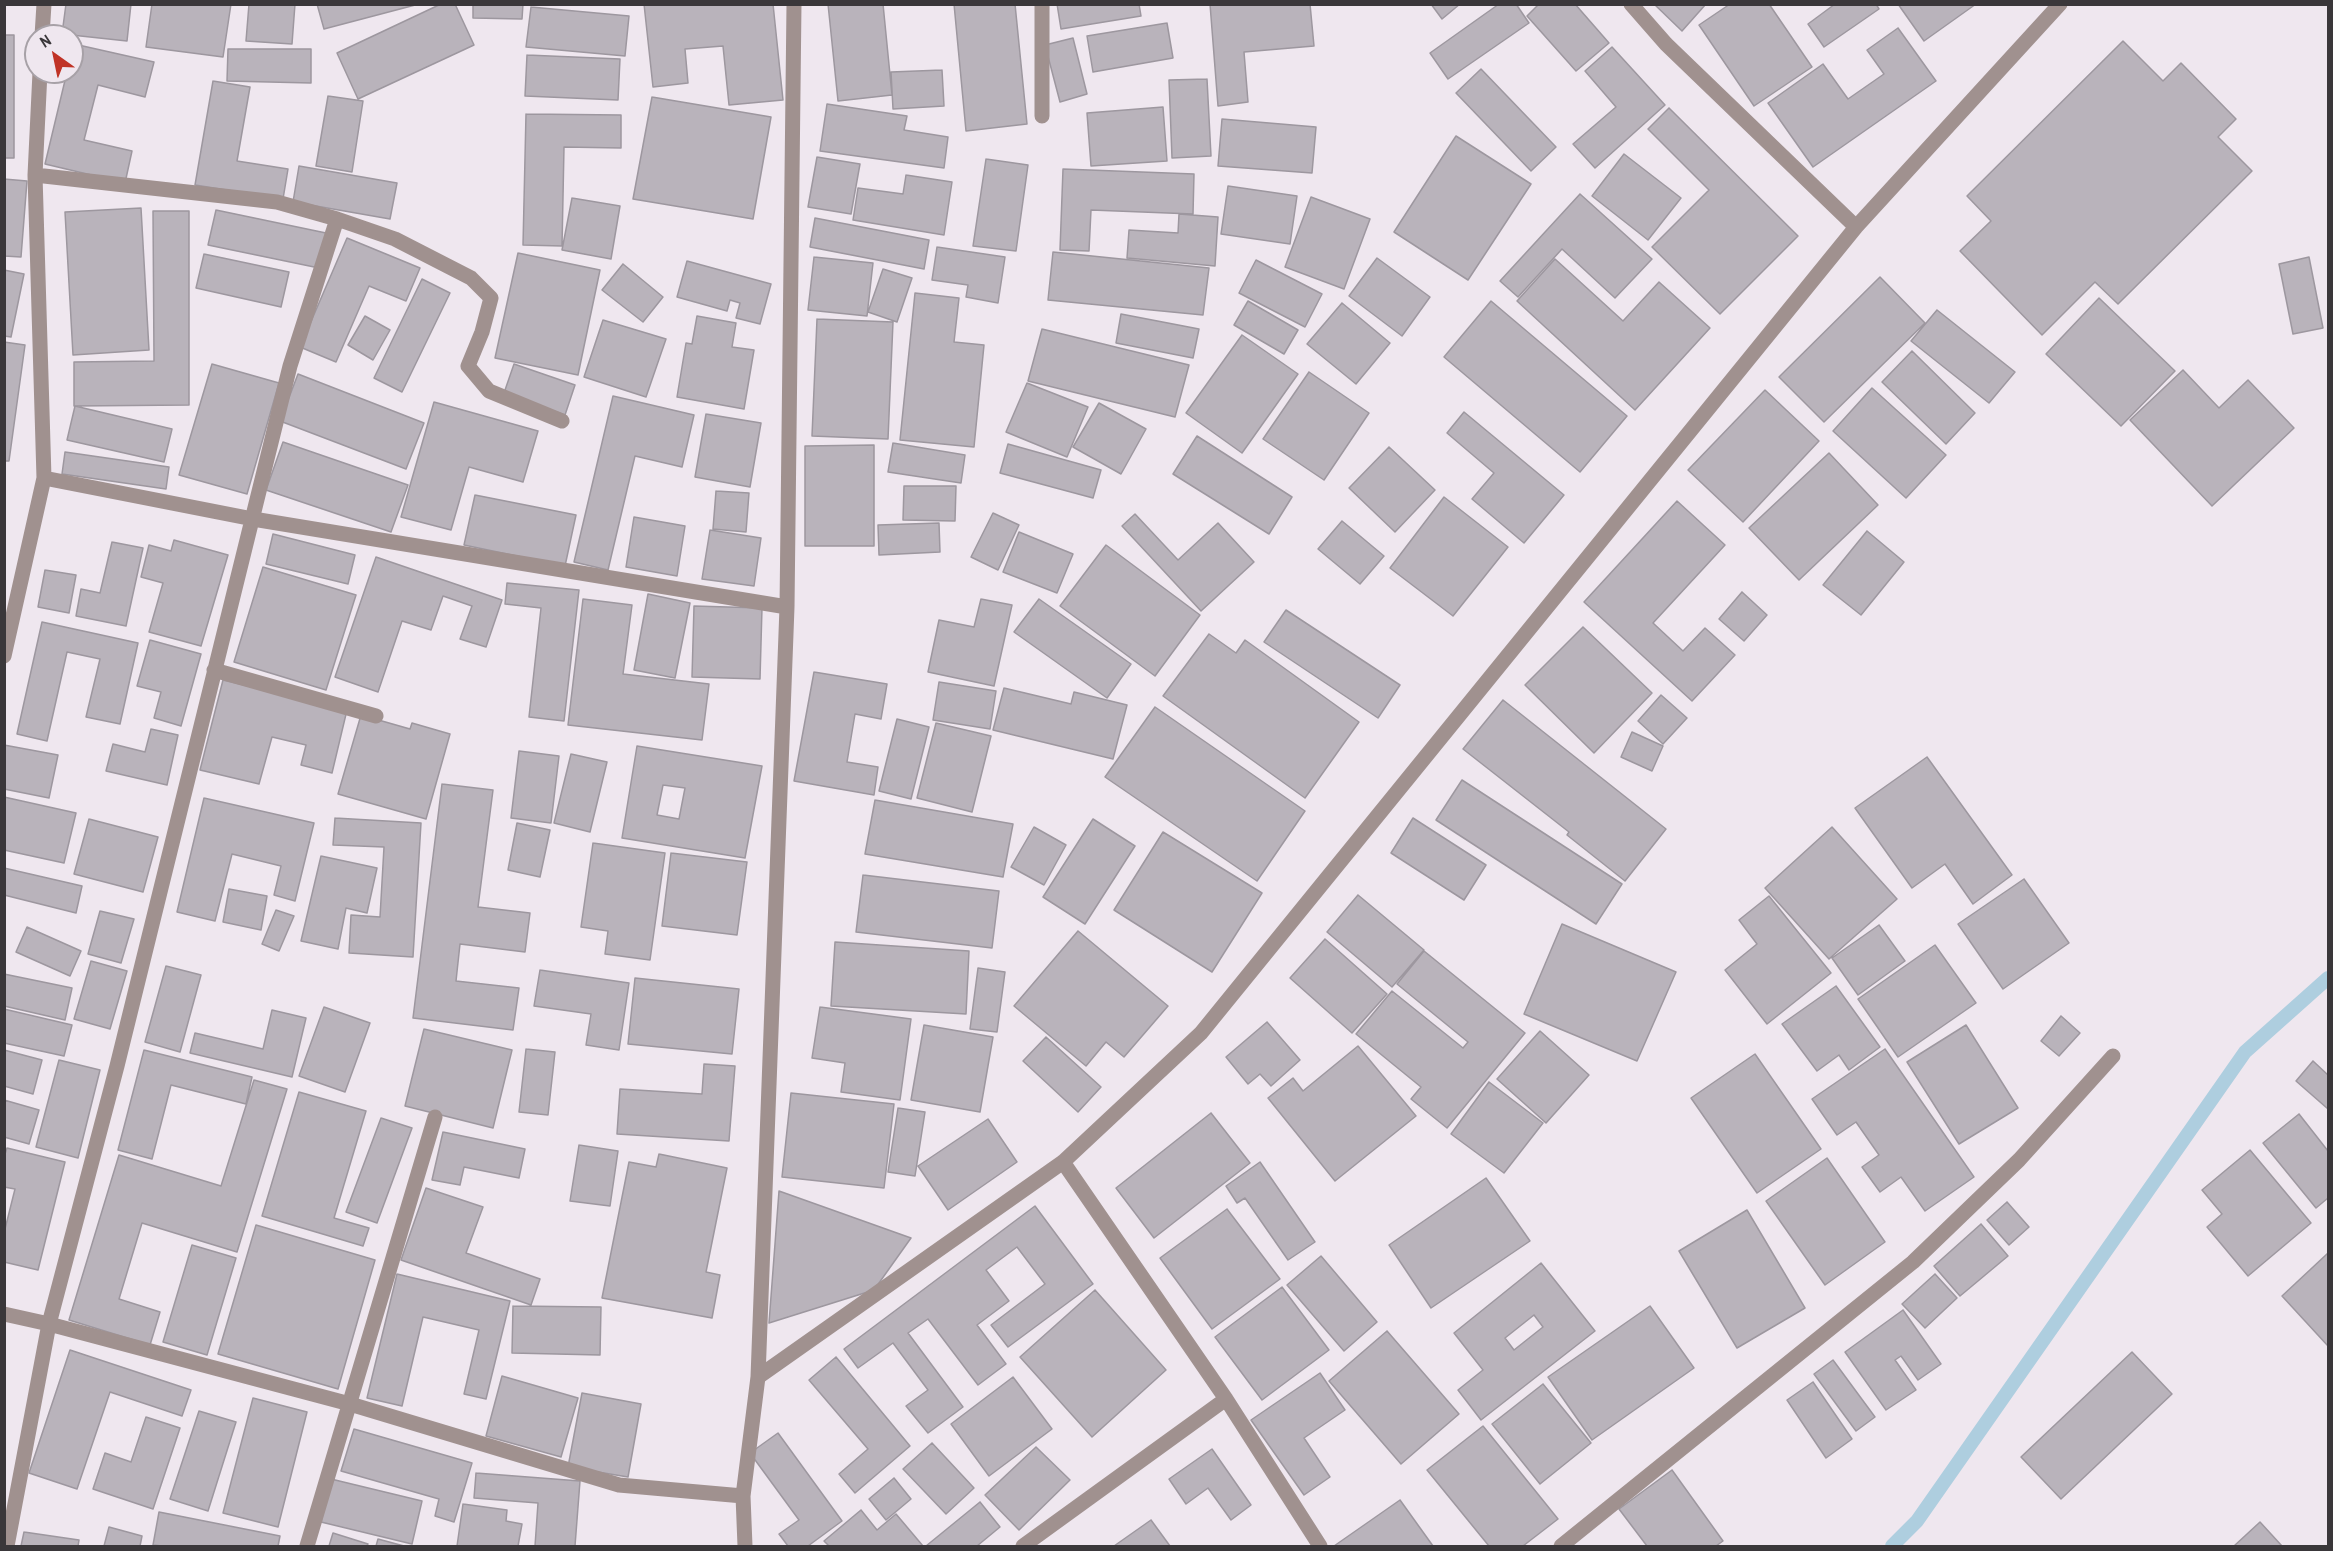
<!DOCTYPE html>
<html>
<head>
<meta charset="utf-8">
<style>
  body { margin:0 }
  #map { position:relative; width:2333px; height:1551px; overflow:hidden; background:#efe7ef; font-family:"Archivo Narrow",sans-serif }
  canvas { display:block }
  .frame { position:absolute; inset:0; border:6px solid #3a373a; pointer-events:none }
  .north { position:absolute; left:24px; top:24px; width:60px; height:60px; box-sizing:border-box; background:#efe7ef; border:2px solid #a7a1a7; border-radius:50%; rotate:327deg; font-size:16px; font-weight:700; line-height:24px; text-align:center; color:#3a373a }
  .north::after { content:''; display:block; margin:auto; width:21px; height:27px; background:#c03326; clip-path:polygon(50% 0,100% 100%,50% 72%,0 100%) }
</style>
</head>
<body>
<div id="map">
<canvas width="2333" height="1551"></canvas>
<div class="frame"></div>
<div class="north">N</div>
</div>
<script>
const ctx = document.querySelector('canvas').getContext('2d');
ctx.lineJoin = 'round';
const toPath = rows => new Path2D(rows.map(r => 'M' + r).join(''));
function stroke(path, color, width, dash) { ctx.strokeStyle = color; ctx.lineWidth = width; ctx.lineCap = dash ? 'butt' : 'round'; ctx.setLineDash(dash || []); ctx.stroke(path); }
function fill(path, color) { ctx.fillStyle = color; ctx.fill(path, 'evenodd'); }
stroke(toPath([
  [1892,1546,1917,1521,2245,1052,2328,978]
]), '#aecedf', 14);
const building = toPath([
  [66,4,131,4,127,41,62,34,66,4],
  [152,4,231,4,223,57,146,47,152,4],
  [249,4,295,4,292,44,246,41,249,4],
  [317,4,419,4,324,29,317,4],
  [441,4,455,4,474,45,358,99,337,53,441,4],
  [473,4,523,4,522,19,473,18,473,4],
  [644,4,773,4,783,100,729,105,723,46,685,49,688,83,653,87,644,4],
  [828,4,883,4,892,95,838,101,828,4],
  [954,4,1015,4,1027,124,966,131,954,4],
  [1057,4,1139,4,1141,16,1061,29,1057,4],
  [1210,4,1310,4,1314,46,1244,52,1248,102,1218,106,1210,4],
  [1431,4,1460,4,1442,19,1431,4],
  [1499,4,1516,4,1529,23,1448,79,1430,53,1499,4],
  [1539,4,1575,4,1609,43,1576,71,1527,16,1539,4],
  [1654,4,1706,4,1682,31,1654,4],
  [1730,4,1769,4,1812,67,1754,106,1699,25,1730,4],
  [1835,4,1876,4,1879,9,1824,47,1808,24,1835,4],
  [1898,4,1976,4,1924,41,1898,4],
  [531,7,629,16,625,56,526,47,531,7],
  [1167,23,1173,58,1093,72,1087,36,1167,23],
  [1898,28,1936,81,1813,167,1768,103,1823,64,1848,99,1884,74,1867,50,1898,28],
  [4,35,14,35,14,158,4,158,4,35],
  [1073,38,1087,94,1060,102,1045,45,1073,38],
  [2123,41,2163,81,2181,63,2236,119,2218,137,2252,171,2118,304,2095,282,2042,335,1960,251,1991,221,1967,196,2123,41],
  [74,44,154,62,145,97,98,85,84,140,132,151,125,183,45,164,67,72,72,72,74,44],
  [1612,47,1665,105,1595,168,1573,144,1616,107,1585,71,1612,47],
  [228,49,311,49,311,83,227,81,228,49],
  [527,55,620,59,618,100,525,96,527,55],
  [1481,69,1556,147,1531,171,1456,93,1481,69],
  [942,70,944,106,893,109,891,72,942,70],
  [1207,79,1211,156,1172,158,1169,80,1207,79],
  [213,81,250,87,237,161,288,169,283,199,195,185,213,81],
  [328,96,363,101,352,172,316,166,328,96],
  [652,97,771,117,753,219,633,199,652,97],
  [827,104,907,116,904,130,948,137,944,168,820,151,827,104],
  [1163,107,1167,161,1091,166,1087,113,1163,107],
  [1669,108,1798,236,1720,314,1652,247,1709,190,1648,129,1669,108],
  [526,114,621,115,621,148,564,147,562,246,523,245,526,114],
  [1222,119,1316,127,1312,173,1218,166,1222,119],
  [1456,136,1531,184,1468,280,1394,232,1456,136],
  [1624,154,1681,198,1648,240,1592,196,1624,154],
  [817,157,860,164,851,214,808,207,817,157],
  [986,159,1028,165,1016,251,973,246,986,159],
  [299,166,397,183,390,219,293,202,299,166],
  [1063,169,1194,174,1193,214,1091,210,1089,251,1060,250,1063,169],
  [906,175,952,182,944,235,853,220,858,188,903,194,906,175],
  [4,179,27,181,21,257,4,256,4,179],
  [1228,186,1297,196,1290,244,1221,234,1228,186],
  [1580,194,1652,259,1615,298,1562,249,1518,297,1500,281,1580,194],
  [1311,197,1370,219,1344,289,1285,267,1311,197],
  [572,198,620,206,611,259,562,250,572,198],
  [141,208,149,350,73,355,65,212,141,208],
  [216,210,326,233,319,268,208,245,216,210],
  [153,211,189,211,189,405,74,406,74,362,154,361,153,211],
  [1179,214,1218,217,1215,266,1127,258,1129,230,1178,233,1179,214],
  [815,218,929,240,924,269,810,247,815,218],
  [347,238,420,268,406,301,369,286,336,362,300,347,347,238],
  [937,247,1005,257,998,303,966,297,968,285,932,280,937,247],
  [1053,252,1209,268,1203,315,1048,300,1053,252],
  [518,253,600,270,578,375,495,358,518,253],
  [204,254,289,272,281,307,196,288,204,254],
  [814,257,873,263,867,316,808,310,814,257],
  [2309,257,2323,328,2293,334,2279,264,2309,257],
  [1377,258,1430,297,1402,336,1349,296,1377,258],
  [1555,259,1623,321,1659,282,1710,328,1635,410,1517,301,1555,259],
  [1256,260,1322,294,1305,327,1239,293,1256,260],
  [687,261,771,284,760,324,736,318,740,303,730,300,727,311,677,297,687,261],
  [623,264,663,297,643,322,602,290,623,264],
  [883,269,912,278,897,322,868,312,883,269],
  [4,270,24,274,11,337,4,336,4,270],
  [1880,277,1925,323,1824,422,1779,377,1880,277],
  [422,279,450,293,402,392,374,378,422,279],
  [915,293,959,298,954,342,984,345,974,447,900,440,915,293],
  [2099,298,2175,371,2121,426,2046,354,2099,298],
  [1248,301,1298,330,1284,354,1234,325,1248,301],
  [1491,301,1627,416,1580,472,1444,357,1491,301],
  [1342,303,1390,343,1356,384,1307,344,1342,303],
  [1937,310,2015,372,1989,403,1911,341,1937,310],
  [1121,314,1199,329,1193,358,1116,343,1121,314],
  [365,316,390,330,373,360,348,345,365,316],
  [697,316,736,323,732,347,754,350,744,409,677,397,686,343,692,344,697,316],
  [817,319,893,322,888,439,812,436,817,319],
  [603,320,666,339,646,397,584,377,603,320],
  [1042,329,1189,365,1175,417,1028,381,1042,329],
  [1242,335,1298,374,1242,453,1186,413,1242,335],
  [4,342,25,345,9,461,4,461,4,342],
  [1912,351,1975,413,1946,444,1882,382,1912,351],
  [212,364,279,383,247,494,179,475,212,364],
  [514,364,575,385,565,415,504,393,514,364],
  [2183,370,2219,408,2248,380,2294,428,2212,506,2130,420,2183,370],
  [1309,372,1369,413,1324,480,1263,439,1309,372],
  [298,374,424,423,406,469,280,421,298,374],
  [1027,383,1088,407,1067,457,1006,432,1027,383],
  [1872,388,1946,455,1906,498,1833,431,1872,388],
  [1765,390,1819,441,1743,522,1688,470,1765,390],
  [613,396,694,415,682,467,635,456,608,570,574,562,613,396],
  [434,402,538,431,523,482,469,467,451,530,401,517,434,402],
  [1099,403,1146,429,1121,474,1073,447,1099,403],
  [75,406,172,429,164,462,67,440,75,406],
  [1464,412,1564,495,1524,543,1472,499,1494,473,1447,433,1464,412],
  [706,414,761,423,750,487,695,477,706,414],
  [1197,436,1292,497,1269,534,1173,474,1197,436],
  [283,442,408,485,391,532,266,490,283,442],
  [893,443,965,455,961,483,888,472,893,443],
  [1008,444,1101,470,1093,498,1000,473,1008,444],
  [874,445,874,546,805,546,805,446,874,445],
  [1389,447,1435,490,1395,532,1349,488,1389,447],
  [65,452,169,467,166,489,62,474,65,452],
  [1829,453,1878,505,1799,580,1749,528,1829,453],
  [904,486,956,486,955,521,903,520,904,486],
  [716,491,749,493,746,532,713,529,716,491],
  [475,495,576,515,565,566,464,545,475,495],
  [1444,497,1508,547,1453,616,1390,568,1444,497],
  [1677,501,1725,545,1653,623,1683,651,1705,628,1735,655,1692,701,1584,602,1677,501],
  [993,513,1019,525,998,570,971,557,993,513],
  [1135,514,1178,560,1218,523,1254,562,1201,611,1122,526,1135,514],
  [634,517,685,526,677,576,626,567,634,517],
  [1342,521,1384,556,1360,584,1318,549,1342,521],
  [939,523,940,552,879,555,878,525,939,523],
  [710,530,761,538,754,586,702,579,710,530],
  [1867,531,1904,562,1861,615,1823,585,1867,531],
  [1019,532,1073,554,1057,593,1003,572,1019,532],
  [273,534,355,555,348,584,266,564,273,534],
  [174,540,228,555,201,646,149,632,163,583,141,577,149,545,171,551,174,540],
  [112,542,143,548,126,626,76,616,81,589,100,593,112,542],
  [1106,545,1200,615,1155,676,1060,606,1106,545],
  [376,557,502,600,486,647,460,639,472,606,443,596,431,630,402,621,378,692,335,677,376,557],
  [263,567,356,595,326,690,234,662,263,567],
  [45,570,76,575,69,613,38,607,45,570],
  [507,583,579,590,564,721,529,717,541,608,505,604,507,583],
  [1742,592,1767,615,1744,641,1719,619,1742,592],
  [648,594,690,603,675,678,634,670,648,594],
  [583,599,632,605,623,674,709,684,702,740,568,725,583,599],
  [981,599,1012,605,994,686,928,672,939,620,974,627,981,599],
  [1039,599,1131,664,1107,698,1014,632,1039,599],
  [694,606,762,608,760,679,692,677,694,606],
  [1286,610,1400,685,1378,718,1264,642,1286,610],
  [42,622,138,643,120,724,86,717,100,659,67,652,47,741,17,734,42,622],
  [1583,627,1652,693,1594,753,1525,685,1583,627],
  [1209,634,1236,653,1245,640,1359,722,1305,798,1163,696,1209,634],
  [150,640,201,654,181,726,154,718,161,692,137,686,150,640],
  [814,672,887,684,881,719,855,714,847,762,878,767,874,795,794,781,814,672],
  [223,680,347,710,332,773,301,765,306,745,272,737,259,784,200,770,223,680],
  [939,682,996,691,990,729,933,720,939,682],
  [1004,688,1071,704,1074,692,1127,705,1113,759,993,730,1004,688],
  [1661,695,1687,718,1663,744,1638,721,1661,695],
  [1503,700,1666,829,1625,881,1567,835,1569,832,1463,749,1503,700],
  [1155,707,1305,811,1257,881,1105,777,1155,707],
  [361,715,410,729,412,723,450,734,426,819,338,794,361,715],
  [897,719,929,727,911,799,879,791,897,719],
  [936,723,991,736,972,812,917,798,936,723],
  [151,729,178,735,167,785,106,771,113,744,145,752,151,729],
  [1632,732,1663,746,1652,771,1621,757,1632,732],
  [4,745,58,755,49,798,4,789,4,745],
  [637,746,762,766,745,858,622,838,637,746],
  [663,785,685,788,679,819,657,815,663,785],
  [519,751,559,756,551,823,511,818,519,751],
  [571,754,607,762,590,832,554,823,571,754],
  [1927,757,2012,875,1973,904,1945,864,1912,888,1855,808,1927,757],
  [1462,780,1622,884,1596,924,1436,820,1462,780],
  [442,784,493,790,478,907,530,913,525,952,460,944,456,981,519,988,513,1030,413,1018,442,784],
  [4,797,76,813,64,863,4,850,4,797],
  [204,798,314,823,295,901,274,895,281,866,232,854,215,921,177,912,204,798],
  [875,800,1013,824,1003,877,865,854,875,800],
  [335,818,421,823,413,957,349,953,351,915,380,917,384,847,333,845,335,818],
  [1413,818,1486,865,1464,900,1391,853,1413,818],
  [89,819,158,837,143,892,74,874,89,819],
  [1093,819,1135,846,1085,924,1043,897,1093,819],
  [517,823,550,830,540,877,508,870,517,823],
  [1034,827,1066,845,1044,885,1011,867,1034,827],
  [1832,827,1897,899,1829,959,1765,888,1832,827],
  [1163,832,1262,893,1212,972,1114,910,1163,832],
  [593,843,665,853,650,960,605,954,608,931,581,927,593,843],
  [671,853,747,862,737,935,662,926,671,853],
  [321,856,377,868,367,913,346,908,338,949,301,941,321,856],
  [4,868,82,886,76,913,4,895,4,868],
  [863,875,999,891,992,948,856,932,863,875],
  [2024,879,2069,943,2003,989,1958,924,2024,879],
  [229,889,267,896,261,930,223,922,229,889],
  [1358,895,1424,950,1392,987,1327,932,1358,895],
  [1769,896,1831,973,1767,1024,1725,970,1757,944,1739,920,1769,896],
  [276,910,294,916,279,951,262,944,276,910],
  [100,911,134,919,121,963,88,954,100,911],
  [1562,924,1676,972,1637,1061,1524,1014,1562,924],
  [1879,925,1905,961,1858,995,1832,958,1879,925],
  [27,927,81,951,70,976,16,952,27,927],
  [1078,931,1168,1006,1124,1057,1106,1042,1086,1066,1014,1006,1078,931],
  [1325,939,1387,994,1352,1033,1290,978,1325,939],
  [835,942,969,951,966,1014,831,1006,835,942],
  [1935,945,1976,1003,1898,1057,1858,999,1935,945],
  [1424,951,1525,1033,1447,1128,1411,1099,1421,1087,1356,1034,1392,991,1463,1048,1468,1042,1397,984,1424,951],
  [91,961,127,971,110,1029,74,1019,91,961],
  [166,966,201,975,180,1052,145,1042,166,966],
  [978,968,1005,972,997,1032,970,1029,978,968],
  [540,970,629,983,619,1050,586,1045,591,1014,534,1006,540,970],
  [4,974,72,988,65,1020,4,1006,4,974],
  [635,978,739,989,732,1054,628,1044,635,978],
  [1836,986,1880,1047,1849,1070,1839,1055,1817,1071,1782,1024,1836,986],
  [324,1007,370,1023,345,1092,299,1076,324,1007],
  [820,1007,911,1019,900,1100,841,1092,845,1063,812,1058,820,1007],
  [4,1009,72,1025,64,1056,4,1043,4,1009],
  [272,1010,306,1018,292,1077,190,1053,195,1033,263,1049,272,1010],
  [2061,1016,2080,1033,2059,1056,2041,1041,2061,1016],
  [1267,1022,1300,1060,1271,1086,1260,1074,1248,1084,1226,1057,1267,1022],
  [924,1025,993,1037,980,1112,911,1100,924,1025],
  [1966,1025,2018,1108,1959,1144,1907,1062,1966,1025],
  [424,1029,512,1050,493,1128,405,1106,424,1029],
  [1540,1031,1589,1075,1546,1123,1497,1079,1540,1031],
  [1046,1037,1101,1087,1078,1112,1023,1061,1046,1037],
  [1358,1046,1416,1116,1335,1181,1268,1098,1293,1078,1303,1091,1358,1046],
  [526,1049,555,1052,548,1115,519,1112,526,1049],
  [1885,1049,1974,1177,1925,1211,1901,1177,1880,1192,1862,1167,1879,1155,1856,1122,1837,1135,1812,1099,1885,1049],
  [4,1050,42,1060,33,1094,4,1086,4,1050],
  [144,1050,252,1077,246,1104,171,1085,152,1159,118,1150,144,1050],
  [1755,1054,1821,1149,1757,1193,1691,1098,1755,1054],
  [59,1060,100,1070,78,1158,36,1147,59,1060],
  [2313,1061,2328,1075,2328,1109,2296,1081,2313,1061],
  [704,1064,735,1066,729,1141,617,1134,620,1089,702,1094,704,1064],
  [254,1080,287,1089,237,1252,142,1223,119,1299,160,1312,150,1345,69,1320,119,1155,221,1186,254,1080],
  [1489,1082,1543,1123,1504,1173,1451,1134,1489,1082],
  [299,1092,366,1111,334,1218,369,1228,363,1246,262,1216,299,1092],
  [791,1093,894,1104,884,1188,782,1177,791,1093],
  [4,1100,39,1110,29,1144,4,1137,4,1100],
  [898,1108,925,1112,915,1176,888,1172,898,1108],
  [1211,1113,1250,1163,1154,1238,1116,1188,1211,1113],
  [2299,1114,2328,1151,2328,1198,2316,1208,2263,1143,2299,1114],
  [381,1118,412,1128,377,1223,346,1212,381,1118],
  [988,1119,1017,1162,948,1210,918,1166,988,1119],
  [443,1132,525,1149,519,1178,464,1167,460,1185,432,1180,443,1132],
  [579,1145,618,1151,610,1206,570,1201,579,1145],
  [7,1148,65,1162,38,1270,4,1262,4,1233,15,1189,4,1187,4,1157,7,1148],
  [2250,1150,2311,1223,2248,1276,2207,1227,2222,1214,2202,1190,2250,1150],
  [659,1154,727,1168,706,1272,720,1275,712,1318,602,1298,629,1162,656,1167,659,1154],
  [1827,1158,1885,1242,1825,1285,1766,1201,1827,1158],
  [1260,1162,1315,1242,1288,1260,1245,1198,1237,1203,1226,1186,1260,1162],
  [1486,1178,1530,1241,1431,1308,1389,1245,1486,1178],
  [426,1188,483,1207,466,1253,540,1279,531,1305,401,1260,426,1188],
  [779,1191,911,1238,874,1290,769,1323,779,1191],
  [2007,1202,2029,1227,2009,1245,1987,1220,2007,1202],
  [1035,1206,1093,1284,1008,1347,991,1325,1045,1284,1017,1247,986,1270,1009,1301,977,1325,1006,1364,978,1385,928,1319,908,1333,963,1407,928,1433,906,1406,928,1390,893,1343,858,1368,844,1349,1035,1206],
  [1227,1209,1280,1279,1212,1329,1160,1258,1227,1209],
  [1747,1210,1805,1308,1737,1348,1679,1251,1747,1210],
  [1981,1224,2008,1256,1960,1296,1934,1266,1981,1224],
  [256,1225,375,1260,338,1389,218,1354,256,1225],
  [192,1245,236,1258,207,1355,163,1342,192,1245],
  [2328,1253,2328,1346,2282,1296,2328,1253],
  [1321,1256,1377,1322,1344,1351,1287,1285,1321,1256],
  [1541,1263,1595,1331,1481,1420,1458,1390,1483,1370,1454,1333,1541,1263],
  [1534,1315,1543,1327,1514,1350,1505,1338,1534,1315],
  [397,1274,510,1301,486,1399,464,1394,479,1330,423,1317,402,1406,367,1398,397,1274],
  [1935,1274,1957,1298,1925,1328,1902,1304,1935,1274],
  [1282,1287,1329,1350,1262,1400,1215,1337,1282,1287],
  [1095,1290,1166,1370,1092,1437,1020,1357,1095,1290],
  [513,1306,601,1307,600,1355,512,1353,513,1306],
  [1650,1306,1694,1368,1592,1440,1548,1377,1650,1306],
  [1903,1310,1941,1364,1918,1380,1901,1356,1895,1360,1916,1390,1886,1410,1845,1352,1903,1310],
  [1387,1331,1459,1414,1401,1464,1329,1381,1387,1331],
  [70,1350,191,1390,182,1416,110,1392,77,1489,29,1473,70,1350],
  [2132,1352,2172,1394,2061,1499,2021,1457,2132,1352],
  [836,1357,910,1446,855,1493,839,1474,868,1449,809,1380,836,1357],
  [1833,1360,1875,1417,1856,1431,1814,1374,1833,1360],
  [1320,1373,1345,1410,1304,1438,1330,1477,1304,1495,1251,1420,1320,1373],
  [502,1376,578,1398,561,1457,486,1436,502,1376],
  [1013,1377,1052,1429,989,1476,951,1424,1013,1377],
  [1813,1382,1852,1439,1826,1458,1787,1400,1813,1382],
  [1543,1384,1591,1443,1540,1484,1492,1424,1543,1384],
  [582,1393,641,1404,628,1477,568,1467,582,1393],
  [253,1398,307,1412,278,1527,223,1513,253,1398],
  [199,1411,236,1422,208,1511,170,1499,199,1411],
  [146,1417,180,1428,153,1509,93,1489,105,1453,131,1462,146,1417],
  [1483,1426,1558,1519,1523,1546,1489,1546,1427,1470,1483,1426],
  [354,1429,472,1463,454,1522,435,1516,439,1499,341,1471,354,1429],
  [778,1433,842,1521,808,1546,788,1546,779,1534,799,1520,750,1453,778,1433],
  [932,1443,974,1488,946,1514,903,1469,932,1443],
  [1036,1447,1070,1480,1019,1530,985,1495,1036,1447],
  [1212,1449,1251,1505,1231,1520,1208,1488,1186,1504,1169,1479,1212,1449],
  [1672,1470,1723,1541,1716,1546,1647,1546,1619,1509,1672,1470],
  [476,1473,580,1481,575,1546,535,1546,538,1503,474,1498,476,1473],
  [894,1478,911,1499,886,1520,869,1499,894,1478],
  [331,1479,422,1501,412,1544,321,1522,331,1479],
  [1400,1500,1433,1546,1334,1546,1400,1500],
  [980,1502,1000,1527,977,1546,926,1546,980,1502],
  [463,1504,507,1510,506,1521,522,1524,518,1546,457,1546,463,1504],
  [861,1510,877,1530,896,1514,923,1546,829,1546,824,1541,861,1510],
  [159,1512,280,1536,278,1546,162,1546,153,1545,159,1512],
  [1151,1520,1170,1546,1114,1546,1151,1520],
  [2260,1522,2282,1546,2234,1546,2260,1522],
  [109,1527,142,1536,140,1546,104,1546,109,1527],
  [24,1532,79,1540,78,1546,21,1546,24,1532],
  [333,1533,368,1544,367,1546,329,1546,333,1533],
  [378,1539,404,1546,376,1546,378,1539]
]);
fill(building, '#b9b3bb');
stroke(building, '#9d979f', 1.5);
stroke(toPath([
  [1042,4,1042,116],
  [1631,4,1666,44,1856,227],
  [42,36,44,4],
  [35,175,277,202,337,219,395,239,471,278,491,298,482,332,468,366,489,391,562,421],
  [44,478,253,519,787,607],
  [4,656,44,478,35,175,40,72],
  [214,670,376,716],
  [1063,1162,1226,1399,1320,1546],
  [4,1314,49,1324,350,1404,619,1485,743,1496],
  [758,1377,1063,1162,1201,1033,1856,227,2060,4],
  [7,1546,49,1324,117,1066,290,366,337,219],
  [307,1546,435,1117],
  [745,1546,743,1496,758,1377,787,607,794,4],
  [1023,1546,1226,1399],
  [1561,1546,1913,1262,2019,1160,2113,1056]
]), '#a0918f', 15);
</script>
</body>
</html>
